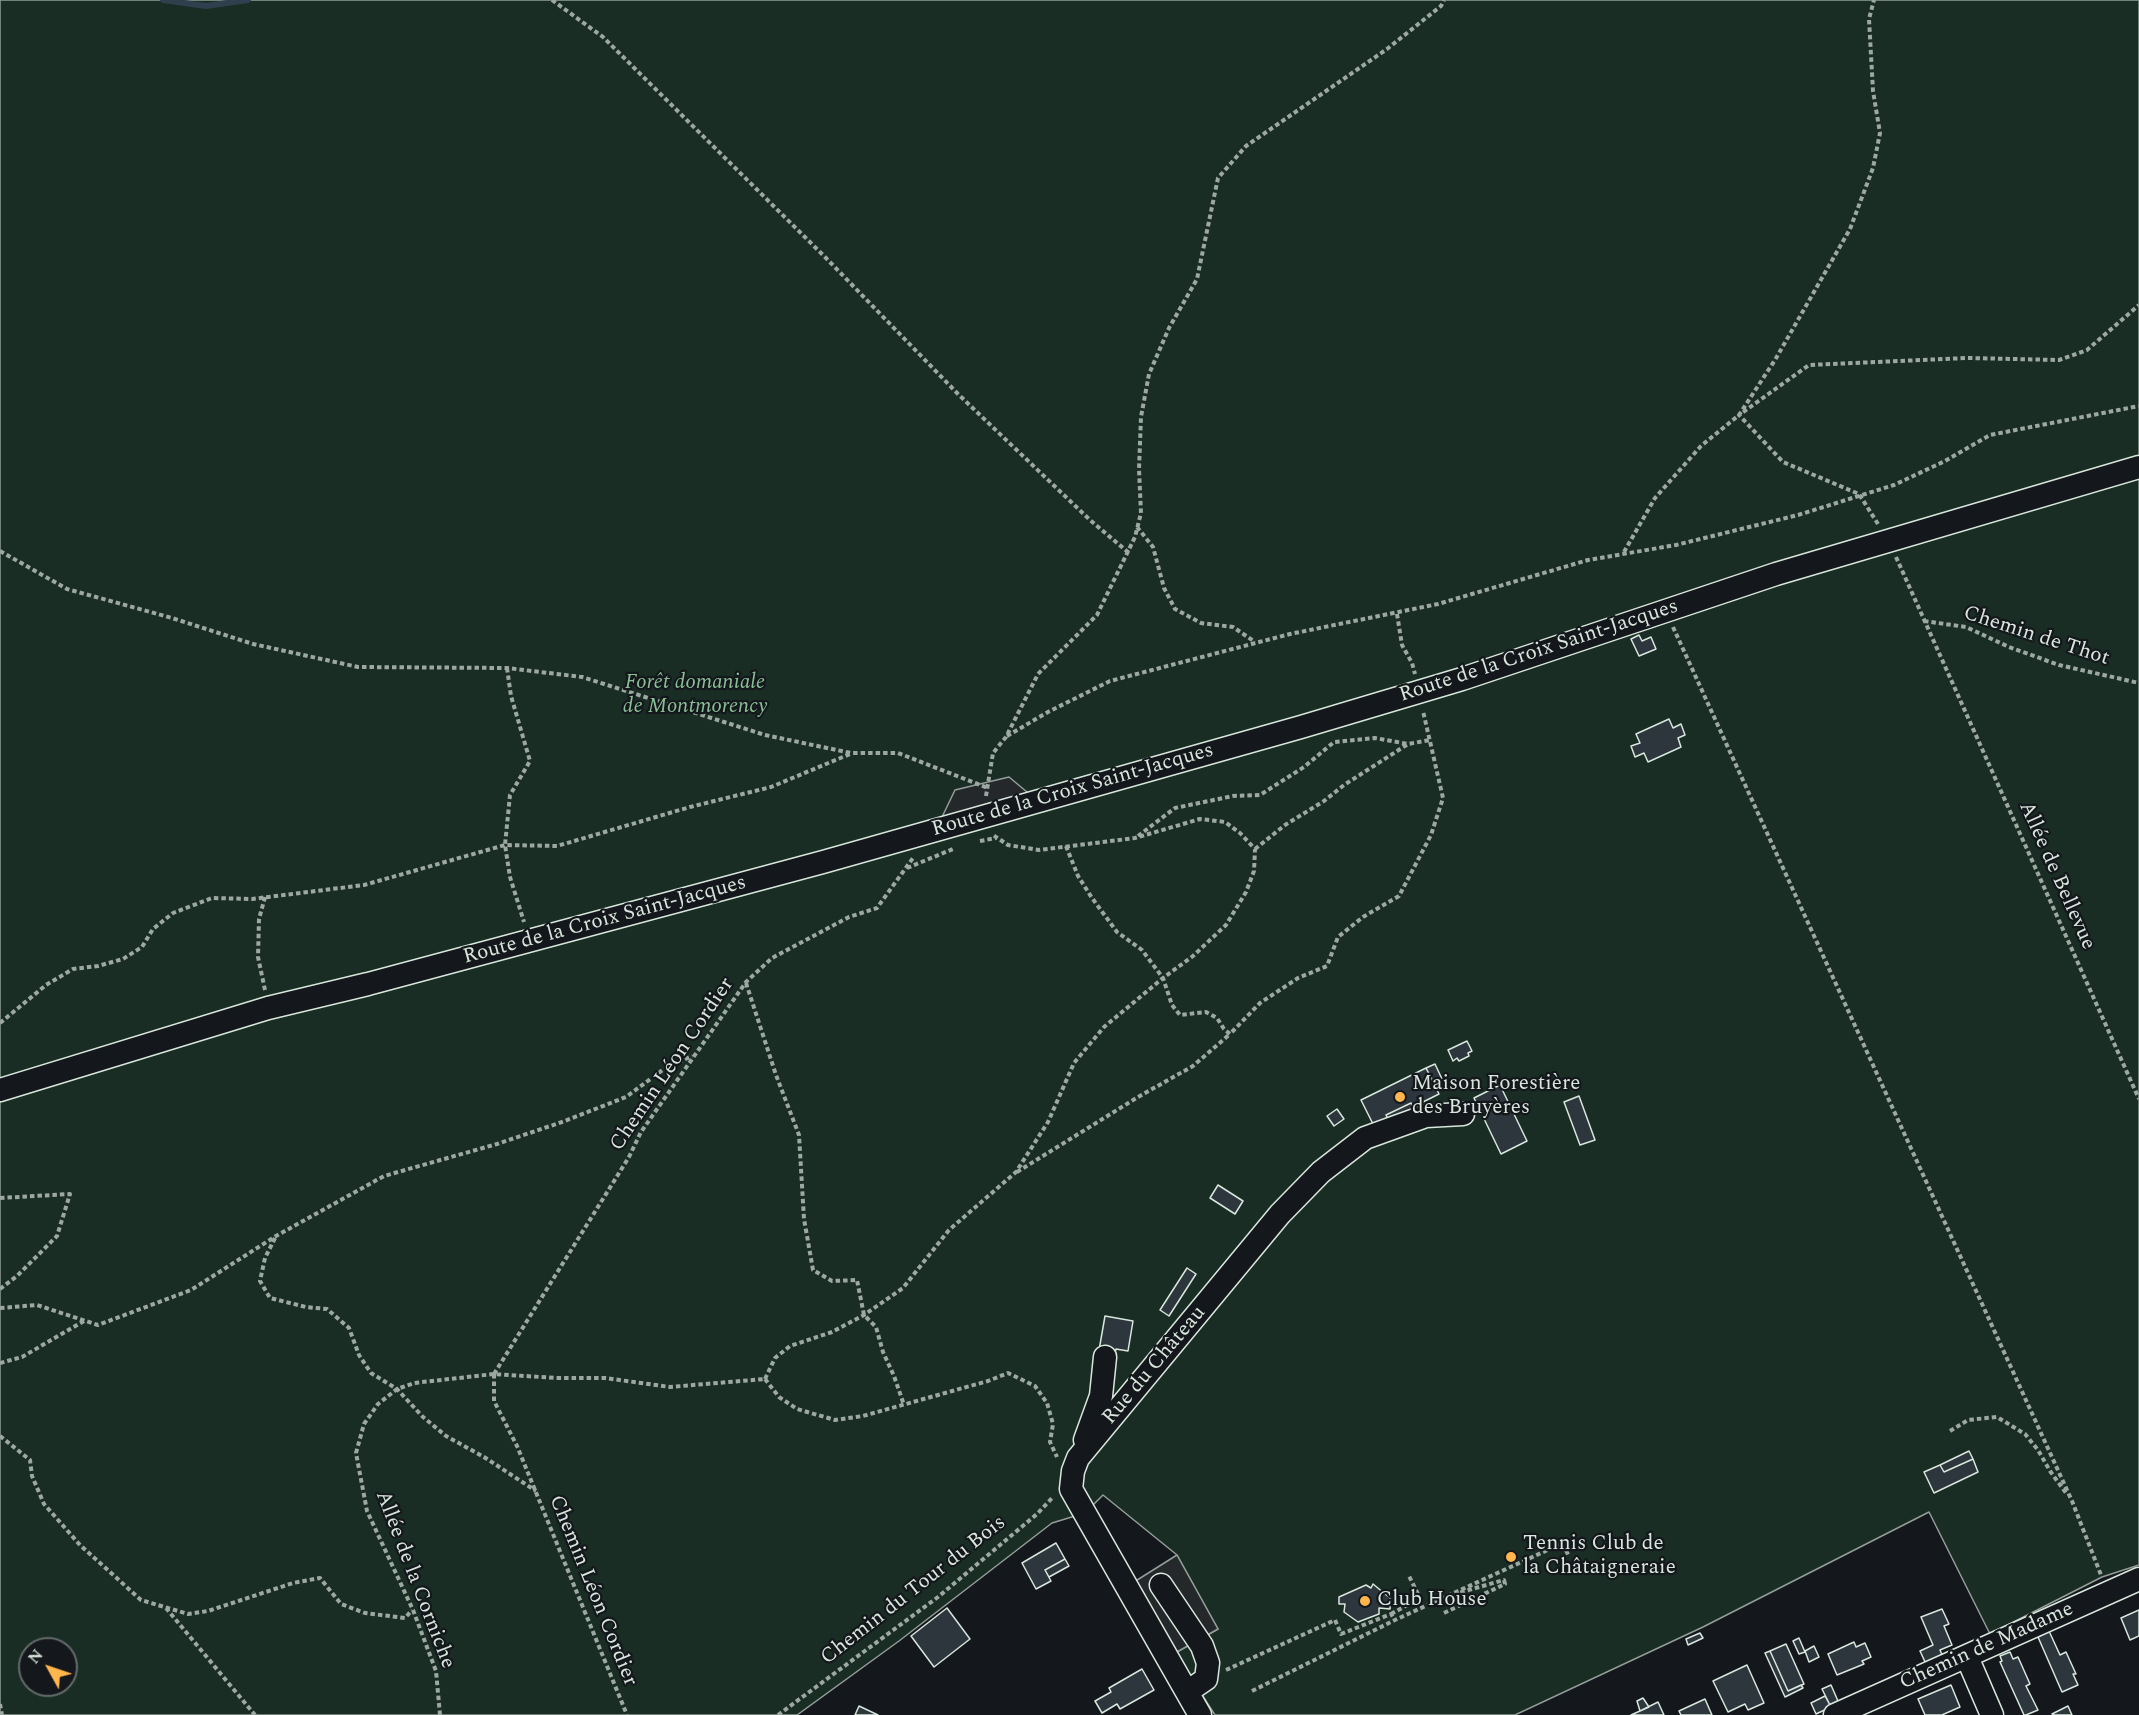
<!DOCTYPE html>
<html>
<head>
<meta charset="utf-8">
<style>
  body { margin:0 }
  #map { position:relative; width:2139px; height:1715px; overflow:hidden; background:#14181c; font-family:Spectral,serif }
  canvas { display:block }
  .north { position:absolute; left:18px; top:1637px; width:60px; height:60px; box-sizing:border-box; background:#14181c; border:2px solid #626a69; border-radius:50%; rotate:310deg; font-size:16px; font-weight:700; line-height:24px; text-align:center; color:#d8e6dc }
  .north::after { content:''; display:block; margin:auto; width:21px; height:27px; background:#ffb74d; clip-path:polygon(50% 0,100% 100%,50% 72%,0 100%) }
</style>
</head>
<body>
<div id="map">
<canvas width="2139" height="1715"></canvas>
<div class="north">N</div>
</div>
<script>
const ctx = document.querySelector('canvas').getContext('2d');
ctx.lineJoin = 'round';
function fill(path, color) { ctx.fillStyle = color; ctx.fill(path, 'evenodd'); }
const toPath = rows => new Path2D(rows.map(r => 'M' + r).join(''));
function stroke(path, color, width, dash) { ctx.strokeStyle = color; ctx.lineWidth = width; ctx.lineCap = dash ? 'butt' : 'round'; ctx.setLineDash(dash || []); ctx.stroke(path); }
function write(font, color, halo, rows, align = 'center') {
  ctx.font = font + ' Spectral,serif'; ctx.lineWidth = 4.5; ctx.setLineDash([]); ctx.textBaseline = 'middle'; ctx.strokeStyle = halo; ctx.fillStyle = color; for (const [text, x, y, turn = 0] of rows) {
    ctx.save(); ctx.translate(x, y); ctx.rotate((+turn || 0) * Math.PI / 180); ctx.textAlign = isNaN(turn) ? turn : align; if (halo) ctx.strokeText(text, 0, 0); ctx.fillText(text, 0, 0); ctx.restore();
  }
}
const green = toPath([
  [0,0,2139,0,2139,1565,2102,1577,1990,1634,1929,1512,1703,1627,1515,1715,1215,1715,1175,1653,1218,1629,1177,1555,1103,1495,1085,1513,1052,1523,899,1641,797,1715,0,1715,0,0],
  [30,1649,66,1649,66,1685,30,1685,30,1649]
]);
fill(green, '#1a2d24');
stroke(green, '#939e99', 1.5);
const parking = toPath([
  [1009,777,1027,792,1042,799,942,817,955,790,1009,777],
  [1177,1555,1218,1629,1175,1653,1134,1582,1177,1555]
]);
fill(parking, '#24282b');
stroke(parking, '#939e99', 1.5);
stroke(toPath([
  [163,0,206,6,248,0]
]), '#2f3f4d', 6);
const building = toPath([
  [1639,635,1642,641,1651,637,1656,649,1639,656,1631,639,1639,635],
  [1669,719,1673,728,1681,724,1685,735,1678,738,1681,747,1648,762,1644,753,1635,757,1631,746,1640,743,1636,734,1669,719],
  [1467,1041,1472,1051,1468,1053,1469,1056,1459,1061,1457,1058,1453,1061,1448,1050,1467,1041],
  [1435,1064,1442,1079,1434,1083,1426,1068,1435,1064],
  [1426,1068,1439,1094,1413,1107,1411,1103,1386,1115,1388,1119,1374,1126,1361,1100,1426,1068],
  [1500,1085,1527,1141,1501,1154,1474,1098,1500,1085],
  [1579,1096,1595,1140,1580,1145,1564,1102,1579,1096],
  [1411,1103,1413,1107,1410,1113,1388,1119,1386,1115,1411,1103],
  [1337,1109,1344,1119,1334,1126,1327,1116,1337,1109],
  [1218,1185,1243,1201,1235,1214,1210,1198,1218,1185],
  [1187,1268,1196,1274,1169,1316,1160,1310,1187,1268],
  [1105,1316,1133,1321,1128,1351,1116,1349,1114,1358,1098,1356,1105,1316],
  [1969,1451,1973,1459,1944,1472,1940,1465,1969,1451],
  [1973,1459,1978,1472,1934,1493,1924,1472,1940,1465,1944,1472,1973,1459],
  [1056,1543,1065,1559,1045,1570,1051,1581,1036,1589,1022,1563,1056,1543],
  [1065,1559,1069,1566,1049,1577,1045,1570,1065,1559],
  [1373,1584,1390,1598,1390,1609,1379,1608,1379,1614,1358,1622,1344,1612,1345,1604,1339,1604,1339,1597,1366,1585,1371,1588,1373,1584],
  [947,1608,970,1639,934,1667,911,1636,947,1608],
  [1942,1609,1949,1624,1944,1626,1952,1645,1940,1650,1943,1657,1926,1664,1920,1651,1933,1645,1921,1617,1942,1609],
  [2139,1610,2139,1636,2130,1640,2121,1618,2139,1610],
  [2049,1631,2060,1655,2066,1652,2076,1674,2073,1674,2078,1685,2062,1692,2038,1637,2049,1631],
  [1700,1633,1703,1638,1688,1645,1686,1639,1700,1633],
  [1799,1638,1805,1652,1799,1654,1793,1641,1799,1638],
  [1854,1642,1856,1647,1865,1643,1871,1657,1862,1661,1864,1664,1837,1675,1828,1654,1854,1642],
  [1786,1644,1804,1684,1788,1691,1770,1651,1786,1644],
  [1814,1646,1819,1657,1809,1662,1805,1651,1814,1646],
  [1770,1651,1788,1691,1801,1685,1803,1688,1785,1697,1765,1653,1770,1651],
  [2010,1652,2013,1659,2018,1657,2030,1684,2026,1686,2038,1710,2026,1715,2024,1715,2000,1662,2002,1661,2000,1656,2010,1652],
  [1747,1665,1764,1703,1748,1710,1745,1704,1728,1712,1713,1681,1747,1665],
  [1142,1669,1154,1690,1120,1709,1117,1704,1102,1713,1095,1701,1111,1692,1109,1688,1142,1669],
  [1831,1685,1838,1701,1830,1705,1822,1689,1831,1685],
  [1951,1685,1960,1707,1942,1715,1925,1715,1918,1699,1951,1685],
  [1825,1696,1831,1707,1816,1714,1811,1703,1825,1696],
  [1643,1698,1649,1707,1640,1711,1637,1701,1643,1698],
  [1705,1699,1712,1715,1681,1715,1679,1711,1705,1699],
  [1658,1702,1664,1715,1631,1715,1640,1711,1658,1702],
  [859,1706,878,1715,855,1715,859,1706],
  [2068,1706,2072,1715,2053,1715,2052,1714,2068,1706]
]);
fill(building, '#2c363c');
stroke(building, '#d8e6dc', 1.5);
const minor = toPath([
  [0,1090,268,1008,368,984,823,862,1301,727,1462,679,1776,574,2139,467],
  [1085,1440,1101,1396,1105,1357],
  [1161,1585,1202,1646,1208,1663,1206,1679,1187,1692],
  [1967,1657,1992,1715],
  [1200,1715,1071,1489,1073,1471,1078,1458,1280,1214,1321,1172,1365,1138,1426,1116,1463,1114],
  [1835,1715,2139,1579]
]);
stroke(minor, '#d8e6dc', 25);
stroke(toPath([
  [552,0,603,37,825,257,958,394,1090,520,1129,553],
  [1878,524,1859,494,1783,462,1739,415,1809,365,1967,358,2059,360,2087,350,2139,305],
  [1137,527,1153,547,1164,588,1175,609,1201,623,1233,627,1255,642],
  [0,551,67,589,172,618,253,644,358,667,507,668,582,677,765,735,851,753,898,753,988,788],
  [1624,552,1655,498,1701,446,1739,415,1775,360,1850,229,1873,168,1880,133,1873,91,1869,19,1874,0],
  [1896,557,2139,1099],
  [1397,614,1402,645,1412,663,1415,674],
  [1924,621,1966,627,2009,647,2059,665,2139,683],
  [1673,627,2072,1501,2101,1575],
  [507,668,511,696,530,761,510,795,505,845,510,877,524,922],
  [1007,736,1048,712,1110,681,1290,634,1438,604,1588,560,1676,545,1798,515,1894,485,1945,461,1990,435,2139,406],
  [986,796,993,753,1006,737,1038,674,1097,615,1135,537,1141,513,1139,469,1141,417,1149,374,1169,328,1197,279,1218,178,1246,146,1387,49,1441,6,1444,0],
  [1138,836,1175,808,1233,796,1260,795,1304,767,1334,742,1375,738,1408,744],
  [980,841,996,838],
  [1066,846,1078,876,1092,898,1117,932,1142,950,1163,978,1172,1005,1180,1015,1206,1012,1217,1018,1224,1029,1230,1034,1260,1003,1298,978,1327,966,1338,937,1363,917,1399,896,1431,835,1443,798,1423,711],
  [1255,849,1285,825,1324,801,1344,785,1408,744,1430,740],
  [907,868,953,849],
  [746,983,776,1075,799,1135,804,1219,813,1270,832,1281,857,1280,864,1315,876,1327,883,1352,894,1376,904,1405],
  [265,990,258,957,259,919,265,897],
  [0,1023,46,985,73,969,98,966,123,959,142,947,153,929,173,913,212,898,252,899,364,885,505,845,557,846,690,807,771,787,850,754],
  [1017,1172,1138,1097,1193,1066,1230,1034],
  [0,1198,70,1194,57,1236,17,1276,0,1289],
  [275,1238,265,1258,260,1281,270,1298,306,1307,327,1309,349,1328,359,1355,371,1373,397,1389,423,1417,446,1436,484,1457,536,1491],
  [0,1308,37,1305,98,1325,191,1290,276,1236,384,1176,497,1144,562,1122,626,1097,664,1069,692,1056],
  [0,1363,22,1357,84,1321],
  [494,1374,629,1157,641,1132,746,982,772,958,849,917,877,908,913,858],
  [494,1374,494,1401,517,1446,627,1715],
  [765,1379,775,1358,790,1346,832,1332,864,1315,903,1288,949,1230,1016,1172,1048,1122,1074,1063,1104,1027,1163,978,1193,956,1226,925,1246,892,1254,871,1255,849,1240,833,1225,822,1200,819,1135,838,1039,850,1008,845,993,835],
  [765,1379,779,1397,797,1409,835,1420,863,1416,988,1381,1008,1373,1035,1386,1047,1403,1053,1424,1050,1442,1057,1457],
  [1950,1431,1968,1420,1997,1417,2025,1434,2038,1450,2050,1471,2066,1493],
  [0,1436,30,1460,32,1476,44,1504,80,1545,141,1600,188,1614,208,1611,293,1583,320,1578,341,1604,365,1613,405,1618,412,1610],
  [166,1608,255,1715],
  [1444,1613,1505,1584,1504,1580,1458,1593],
  [1391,1614,1420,1598,1409,1576],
  [1226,1670,1335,1620,1341,1634,1391,1614,1395,1620],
  [1252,1691,1395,1620,1563,1543,1569,1557],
  [0,1704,2,1715],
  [440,1715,436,1671,413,1610,367,1511,356,1453,364,1424,378,1404,397,1389,414,1383,494,1374,556,1378,605,1378,670,1387,765,1379],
  [778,1715,938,1597,1037,1514,1052,1498]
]), '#9da8a2', 4, [4.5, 3]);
stroke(minor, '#14181c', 22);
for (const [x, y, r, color] of [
  [1400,1097,6,"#ffb74d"],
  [1511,1557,6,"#ffb74d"],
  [1365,1601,6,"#ffb74d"]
]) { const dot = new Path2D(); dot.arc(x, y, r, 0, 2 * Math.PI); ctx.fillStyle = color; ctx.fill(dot); stroke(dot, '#14181c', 2); }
write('21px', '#d8e6dc', '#14181c', [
  ["Chemin de Thot",2036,637,18],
  ["Route de la Croix Saint-Jacques",1539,652,-18],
  ["Route de la Croix Saint-Jacques",1073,791,-16],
  ["Allée de Bellevue",2056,876,66],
  ["Route de la Croix Saint-Jacques",605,921,-15],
  ["Chemin Léon Cordier",673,1065,-56],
  ["Rue du Château",1155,1366,-50],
  ["Allée de la Corniche",414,1580,69],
  ["Chemin Léon Cordier",592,1591,68],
  ["Chemin du Tour du Bois",914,1591,-38],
  ["Chemin de Madame",1987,1647,-24]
]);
write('italic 21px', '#8ac095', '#14181c', [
  ["Forêt domaniale",695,684],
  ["de Montmorency",695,708]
]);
write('21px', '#d8e6dc', '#14181c', [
  ["Maison Forestière",1412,1085],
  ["des Bruyères",1412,1109],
  ["Tennis Club de",1523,1545],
  ["la Châtaigneraie",1523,1569],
  ["Club House",1377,1601]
], 'left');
</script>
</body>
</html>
